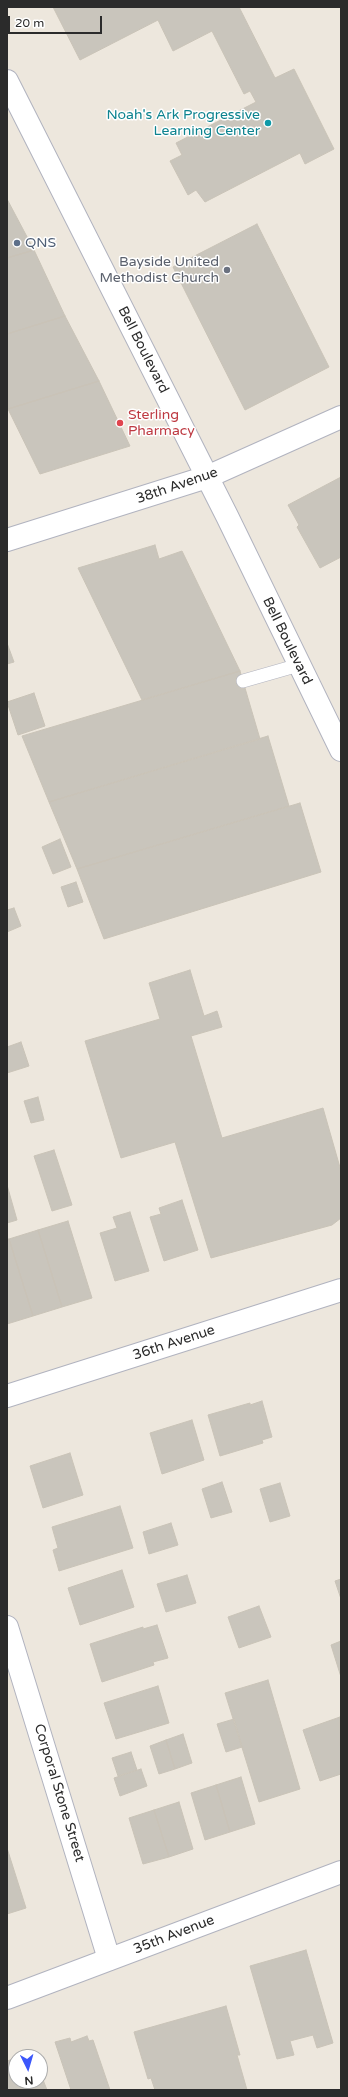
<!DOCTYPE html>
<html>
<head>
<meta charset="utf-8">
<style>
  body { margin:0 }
  #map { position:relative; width:348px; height:2097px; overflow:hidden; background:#ede7dd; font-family:"Varela Round",sans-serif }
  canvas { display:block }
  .frame { position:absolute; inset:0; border:8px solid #2b2b2b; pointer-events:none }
  .north { position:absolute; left:8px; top:2049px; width:40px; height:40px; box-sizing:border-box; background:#fff; border:1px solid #aaa; border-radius:50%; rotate:175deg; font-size:11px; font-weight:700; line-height:16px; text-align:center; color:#2b2b2b }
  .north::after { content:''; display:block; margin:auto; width:14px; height:18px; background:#3c57fb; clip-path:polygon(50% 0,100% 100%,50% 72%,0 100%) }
  .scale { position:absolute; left:8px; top:16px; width:94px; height:18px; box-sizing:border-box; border:2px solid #2b2b2b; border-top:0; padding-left:5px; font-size:12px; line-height:14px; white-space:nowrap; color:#2b2b2b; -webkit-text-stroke:3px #fff; paint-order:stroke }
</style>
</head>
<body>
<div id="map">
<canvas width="348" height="2097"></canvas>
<div class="frame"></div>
<div class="north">N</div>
<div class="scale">20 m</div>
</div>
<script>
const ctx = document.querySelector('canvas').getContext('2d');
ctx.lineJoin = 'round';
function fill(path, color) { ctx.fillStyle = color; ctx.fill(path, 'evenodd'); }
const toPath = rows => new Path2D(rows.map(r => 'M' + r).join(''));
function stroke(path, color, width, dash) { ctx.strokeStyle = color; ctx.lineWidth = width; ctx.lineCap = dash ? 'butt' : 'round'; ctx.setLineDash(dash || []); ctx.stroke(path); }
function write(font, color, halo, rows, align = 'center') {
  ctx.font = font + ' "Varela Round",sans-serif'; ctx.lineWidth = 3; ctx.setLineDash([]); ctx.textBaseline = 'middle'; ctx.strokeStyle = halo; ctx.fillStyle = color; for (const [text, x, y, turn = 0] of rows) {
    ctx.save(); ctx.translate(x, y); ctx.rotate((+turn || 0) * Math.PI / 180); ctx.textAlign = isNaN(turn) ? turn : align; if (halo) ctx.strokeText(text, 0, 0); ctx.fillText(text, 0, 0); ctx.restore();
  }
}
const building = toPath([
  [53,7,239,7,275,78,294,69,334,149,305,164,300,153,205,202,196,190,188,195,170,161,182,155,176,143,256,102,250,91,244,94,212,31,173,51,158,20,80,60,53,7],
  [7,199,34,250,7,258,7,199],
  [257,224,329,367,245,410,173,267,257,224],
  [34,250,65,316,7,334,7,258,34,250],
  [65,316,99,381,8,409,7,334,65,316],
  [99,381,130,446,40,474,8,409,99,381],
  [341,477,341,557,320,568,297,527,299,525,288,505,341,477],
  [155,545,159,559,182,551,240,671,142,700,78,568,155,545],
  [7,643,14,662,7,664,7,643],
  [240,671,260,739,49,802,22,736,240,671],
  [34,693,45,726,18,735,7,702,34,693],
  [268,736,289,806,77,869,49,802,268,736],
  [300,803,321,872,104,939,77,869,300,803],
  [60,839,71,867,53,874,42,847,60,839],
  [76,882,83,902,68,907,61,887,76,882],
  [14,908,21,926,7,932,7,910,14,908],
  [190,970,204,1016,217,1011,222,1027,191,1036,222,1138,323,1108,341,1171,341,1218,332,1225,211,1258,175,1142,121,1158,85,1041,160,1019,149,983,190,970],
  [21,1042,29,1066,7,1073,7,1047,21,1042],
  [38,1097,44,1120,31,1123,24,1101,38,1097],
  [54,1150,72,1205,52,1211,34,1156,54,1150],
  [7,1185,17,1220,7,1223,7,1185],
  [182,1200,198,1250,164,1261,150,1217,161,1214,159,1208,182,1200],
  [130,1212,149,1271,115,1281,100,1233,117,1228,113,1217,130,1212],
  [68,1221,92,1298,62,1307,38,1230,68,1221],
  [38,1230,62,1307,33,1316,9,1239,38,1230],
  [7,1239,9,1239,33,1316,7,1324,7,1239],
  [262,1401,272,1437,262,1440,263,1443,220,1456,208,1415,250,1403,250,1405,262,1401],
  [192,1420,204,1460,162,1474,150,1433,192,1420],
  [70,1453,83,1495,43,1508,30,1466,70,1453],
  [222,1482,232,1512,211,1518,202,1489,222,1482],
  [280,1483,290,1516,270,1522,260,1489,280,1483],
  [120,1506,133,1548,59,1571,53,1550,58,1548,52,1527,120,1506],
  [171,1523,178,1545,149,1554,143,1532,171,1523],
  [122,1570,134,1607,80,1625,68,1588,122,1570],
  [187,1575,196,1603,166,1612,157,1584,187,1575],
  [341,1579,341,1599,335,1581,341,1579],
  [259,1606,271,1637,239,1648,228,1617,259,1606],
  [157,1625,168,1658,153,1662,154,1665,102,1682,90,1644,143,1627,143,1629,157,1625],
  [341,1641,341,1677,331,1645,341,1641],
  [268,1680,300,1789,259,1802,225,1693,268,1680],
  [158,1686,169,1723,116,1739,104,1703,158,1686],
  [340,1717,341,1774,320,1781,303,1730,340,1717],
  [234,1719,242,1747,226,1752,217,1724,234,1719],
  [183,1734,192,1763,175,1769,166,1740,183,1734],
  [166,1740,175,1769,159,1774,150,1746,166,1740],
  [131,1752,137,1770,118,1776,112,1758,131,1752],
  [141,1769,147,1786,120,1796,114,1778,141,1769],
  [241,1777,255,1824,230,1832,216,1785,241,1777],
  [216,1785,230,1832,205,1840,191,1793,216,1785],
  [179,1802,193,1849,169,1857,154,1810,179,1802],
  [154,1810,169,1857,143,1864,129,1818,154,1810],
  [7,1848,26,1908,7,1914,7,1848],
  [306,1950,333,2043,317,2048,313,2035,290,2041,294,2055,277,2059,250,1966,306,1950],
  [226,2006,240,2055,237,2055,247,2090,155,2090,151,2078,148,2079,134,2032,226,2006],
  [87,2036,89,2041,93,2040,110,2090,71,2090,55,2042,70,2038,71,2042,87,2036],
  [16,2058,16,2081,40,2081,40,2072,47,2090,7,2090,7,2061,16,2058]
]);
fill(building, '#c9c5bc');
stroke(building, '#c9c3b7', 1);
const service = toPath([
  [243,681,299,665]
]);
const minor = toPath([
  [7,540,207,477,341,417],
  [7,1396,341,1290],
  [7,1627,109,1959]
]);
const tertiary = toPath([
  [7,81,227,516,341,750],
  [7,1998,341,1872]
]);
stroke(service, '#b1b3bf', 14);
stroke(minor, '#b1b3bf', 24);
stroke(tertiary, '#b1b3bf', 24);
stroke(service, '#fff', 13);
stroke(minor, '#fff', 22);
stroke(tertiary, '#fff', 22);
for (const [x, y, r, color] of [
  [268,123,4,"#0f9aa8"],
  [17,243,4,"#5c6f8a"],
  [227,270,4,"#6b7280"],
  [120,423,4,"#e0444e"]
]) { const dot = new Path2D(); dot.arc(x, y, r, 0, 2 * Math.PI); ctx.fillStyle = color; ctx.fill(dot); stroke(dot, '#fff', 1.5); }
write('14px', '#0d838f', '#fff', [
  ["Noah's Ark Progressive",260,115],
  ["Learning Center",260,131]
], 'right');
write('14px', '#4e5e75', '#fff', [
  ["QNS",25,243]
], 'left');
write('14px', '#5b616d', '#fff', [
  ["Bayside United",219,262],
  ["Methodist Church",219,278]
], 'right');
write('14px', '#2b2b2b', '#fff', [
  ["Bell Boulevard",143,350,63],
  ["38th Avenue",177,486,-19],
  ["Bell Boulevard",287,641,64],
  ["36th Avenue",174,1343,-18],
  ["Corporal Stone Street",59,1793,73],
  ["35th Avenue",174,1935,-21]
]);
write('14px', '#be3a42', '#fff', [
  ["Sterling",128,415],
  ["Pharmacy",128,431]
], 'left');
</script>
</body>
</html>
